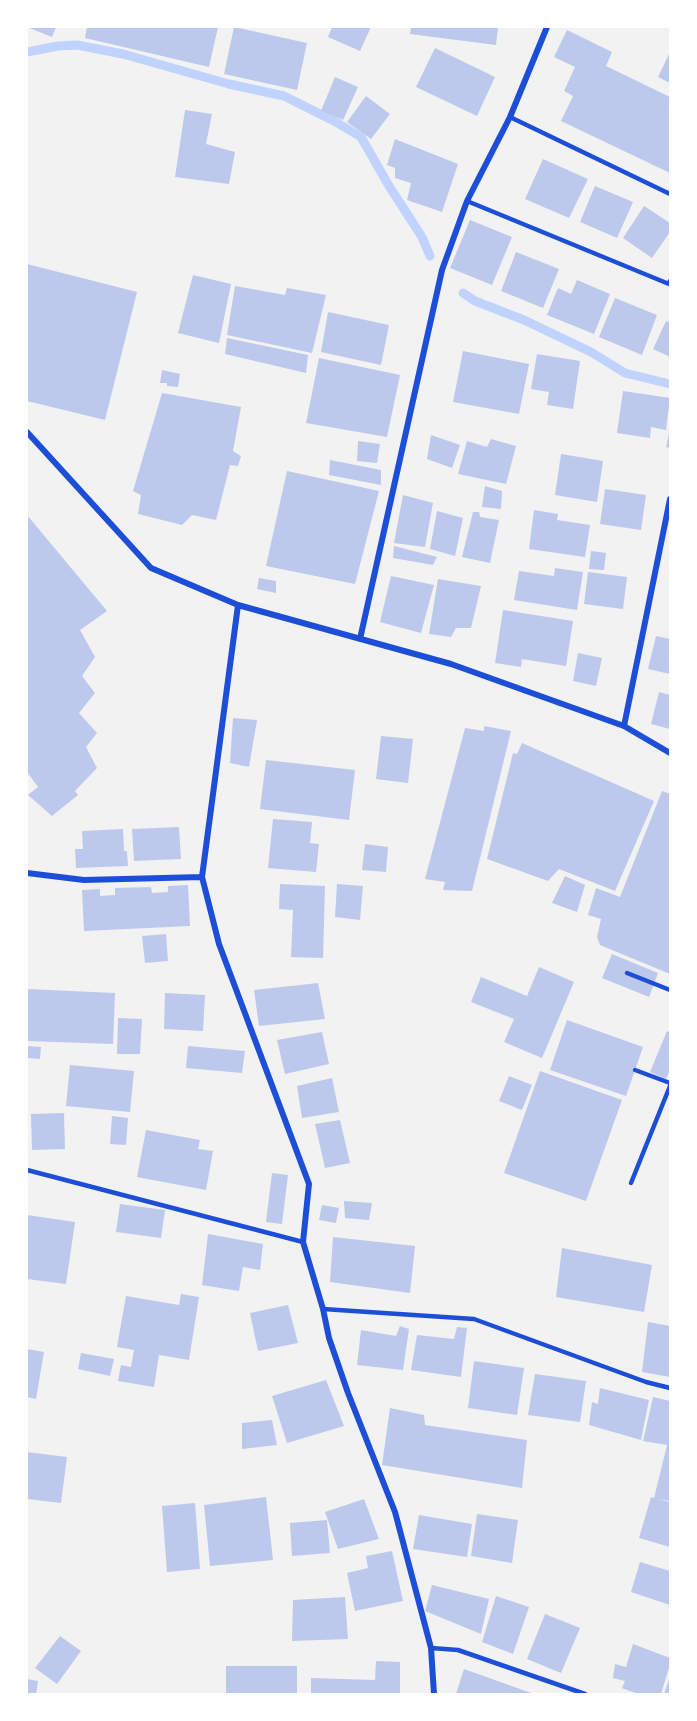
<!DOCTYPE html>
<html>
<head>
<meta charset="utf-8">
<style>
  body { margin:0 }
  #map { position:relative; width:697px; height:1721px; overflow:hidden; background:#f2f2f2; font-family:Ubuntu,sans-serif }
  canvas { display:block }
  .frame { position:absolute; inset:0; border:28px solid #fff; pointer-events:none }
</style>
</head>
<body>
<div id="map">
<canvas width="697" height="1721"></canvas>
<div class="frame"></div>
</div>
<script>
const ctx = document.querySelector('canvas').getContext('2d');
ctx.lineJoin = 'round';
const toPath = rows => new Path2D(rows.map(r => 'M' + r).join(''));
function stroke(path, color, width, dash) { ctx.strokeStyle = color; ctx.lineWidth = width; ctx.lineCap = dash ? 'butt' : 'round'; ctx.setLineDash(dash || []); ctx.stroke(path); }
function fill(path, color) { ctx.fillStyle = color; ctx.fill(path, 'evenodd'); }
stroke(toPath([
  [27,52,58,46,77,45,123,54,229,84,284,96,334,121,361,137,389,186,422,237,430,256],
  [463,293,475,301,524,320,591,352,625,373,670,384]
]), '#bfd3fe', 9);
fill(toPath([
  [27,27,56,27,52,37],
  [87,27,218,27,209,67,85,38],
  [234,27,307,43,297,90,224,74],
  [332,27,371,27,360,51,328,37],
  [411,27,498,27,496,45,410,34],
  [567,30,612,52,606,66,670,97,670,173,561,121,573,96,564,91,575,67,554,57],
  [435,48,495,77,477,116,416,87],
  [670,52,670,83,658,77],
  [335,77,358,87,343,120,321,111],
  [366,96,390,114,371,139,347,122],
  [185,110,212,114,206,144,235,152,229,184,175,177],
  [395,139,458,164,442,212,407,200,411,183,395,178,395,168,387,165],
  [543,159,588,179,569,218,525,199],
  [595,186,633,202,617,238,580,222],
  [644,206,670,223,670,232,652,258,623,238],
  [470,220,512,237,492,285,450,268],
  [516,252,559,269,543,308,501,291],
  [27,264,137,292,105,420,27,401],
  [193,275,231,284,219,343,178,333],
  [577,280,610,294,594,334,547,315,558,288,571,294],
  [235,286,285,295,287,288,326,295,312,353,227,335],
  [615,298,657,315,642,355,599,337],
  [328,312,389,325,381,365,321,352],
  [666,321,670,323,670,357,653,349],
  [227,338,308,355,306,373,225,354],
  [463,351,529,364,519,414,453,402],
  [537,354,580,361,573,409,547,405,549,392,531,389],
  [319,358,400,375,387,437,306,423],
  [162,370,180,374,178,387,167,386,167,383,160,383],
  [623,391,670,398,666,430,651,427,650,438,617,433],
  [162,393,241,407,233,451,241,456,238,466,230,465,216,520,192,515,182,525,138,514,141,495,133,491],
  [669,433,670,433,670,448,666,447],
  [431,435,460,445,452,468,427,459],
  [491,439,516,446,506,484,458,474,467,441,487,447],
  [358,441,380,444,377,463,357,461],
  [561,454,603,461,597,502,555,495],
  [330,460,381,470,381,485,329,475],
  [287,471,379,491,355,584,266,566],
  [485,486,502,491,501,509,482,507],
  [605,489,646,495,641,530,600,524],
  [403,495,433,503,425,547,394,543],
  [534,510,558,514,557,520,590,525,585,557,529,549],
  [437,511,463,518,455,556,430,549],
  [473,512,479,512,480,517,499,520,490,563,462,557],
  [27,515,107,611,80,630,95,657,82,676,95,693,79,713,97,733,86,747,97,768,75,791,78,795,52,816,28,795,38,787,27,772],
  [394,546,437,557,433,565,393,558],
  [591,551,606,553,604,570,589,569],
  [555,568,583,572,577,610,514,600,519,571,554,576],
  [588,572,627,577,623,609,584,604],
  [391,576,434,585,421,633,380,622],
  [259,578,276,581,276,593,257,589],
  [438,579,481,586,471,628,456,628,451,637,429,634],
  [503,610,573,621,566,666,522,659,521,667,495,663],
  [656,636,670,639,670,674,648,669],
  [578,653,602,658,596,686,573,681],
  [659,692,670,695,670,729,651,724],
  [233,718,257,720,249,767,230,763],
  [484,726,511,731,472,891,443,890,445,882,425,879,465,728,484,731],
  [381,736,413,739,408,783,376,779],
  [522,743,654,801,615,891,559,869,548,881,487,859,513,753,517,754],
  [266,760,355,770,349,820,260,809],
  [662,791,670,794,670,974,600,945,597,937,601,919,588,915,596,888,620,897],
  [273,819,312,822,310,843,319,844,316,872,268,868],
  [179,827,181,859,134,861,132,829],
  [123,829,124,851,127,851,128,866,76,868,75,849,83,849,82,831],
  [365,844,388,847,386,872,362,870],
  [565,876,585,885,577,912,552,903],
  [280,884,325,886,323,958,291,957,293,910,279,909],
  [337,884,363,886,360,920,335,917],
  [188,885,190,926,84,931,82,890,100,889,100,896,115,895,115,888,151,887,152,893,168,892,168,886],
  [166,934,168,961,145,963,142,936],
  [612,954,658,973,649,997,602,978],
  [539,967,574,982,542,1058,504,1042,514,1019,471,1002,481,977,527,996],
  [318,983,325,1019,259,1026,254,990],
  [27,989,115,993,113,1044,27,1041],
  [165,993,205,995,203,1031,164,1029],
  [118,1018,142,1019,140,1054,117,1054],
  [567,1020,643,1047,626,1096,550,1070],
  [667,1031,670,1032,670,1070,666,1079,650,1072],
  [322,1032,329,1064,285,1074,277,1040],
  [27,1046,41,1047,40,1059,27,1058],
  [188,1046,245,1051,242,1073,186,1068],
  [70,1065,134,1071,130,1112,66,1106],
  [540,1071,622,1100,586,1201,504,1173],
  [509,1076,532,1085,522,1110,499,1101],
  [332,1078,339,1112,302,1118,297,1086],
  [64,1113,65,1149,32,1150,31,1114],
  [112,1116,128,1118,126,1145,110,1144],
  [340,1120,350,1163,325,1168,315,1124],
  [146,1130,200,1140,198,1149,213,1151,206,1190,137,1177],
  [272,1173,288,1175,282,1224,266,1222],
  [344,1201,372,1203,369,1220,345,1218],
  [120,1204,165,1210,161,1238,116,1232],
  [322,1205,339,1208,336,1223,319,1220],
  [27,1215,75,1222,66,1284,27,1279],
  [208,1234,263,1244,260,1270,243,1267,239,1291,202,1285],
  [333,1237,415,1246,410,1293,330,1282],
  [562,1248,652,1265,644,1312,556,1297],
  [181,1294,199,1297,189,1360,159,1355,154,1387,118,1381,121,1365,131,1367,134,1350,117,1347,126,1296,179,1305],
  [288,1305,298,1343,258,1351,250,1313],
  [648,1322,670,1326,670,1377,642,1372],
  [400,1326,409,1329,403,1370,357,1365,361,1330,396,1336],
  [457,1327,467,1328,461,1377,411,1370,417,1335,454,1339],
  [27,1349,44,1352,36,1399,27,1397],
  [81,1353,114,1359,110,1376,78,1369],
  [474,1361,524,1368,517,1415,468,1408],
  [535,1374,586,1381,580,1422,528,1415],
  [326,1380,344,1426,287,1443,272,1396],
  [600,1388,649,1400,641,1440,589,1425,592,1402,598,1404],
  [653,1397,670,1401,670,1501,657,1499,670,1502,670,1547,639,1538,651,1497,654,1498,667,1445,643,1441],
  [390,1408,424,1415,425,1425,527,1440,522,1488,382,1465],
  [272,1420,277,1445,242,1449,242,1423],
  [27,1452,67,1457,61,1503,27,1499],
  [266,1497,273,1560,210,1566,204,1505],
  [364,1499,379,1539,338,1549,325,1512],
  [195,1503,200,1569,167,1572,162,1506],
  [477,1514,518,1520,512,1563,471,1556],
  [419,1515,472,1524,467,1557,413,1549],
  [327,1520,330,1553,292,1556,290,1523],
  [392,1551,403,1601,355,1611,347,1573,368,1568,366,1556],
  [640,1562,670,1571,670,1605,631,1592],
  [432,1585,489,1599,481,1634,425,1611],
  [496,1596,529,1607,513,1654,482,1642],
  [345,1597,348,1639,292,1641,293,1600],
  [545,1614,580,1628,561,1673,527,1659],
  [60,1636,81,1651,57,1684,35,1668],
  [633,1644,670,1658,670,1664,661,1694,638,1694,622,1688,625,1681,613,1678,615,1664,626,1667],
  [376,1661,400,1662,400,1693,311,1694,311,1678,375,1680],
  [226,1666,297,1666,297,1694,226,1694],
  [464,1669,534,1694,456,1694],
  [670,1677,670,1694,664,1694],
  [27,1679,38,1681,36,1694,27,1694]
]), '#bdc9ec');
stroke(toPath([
  [510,117,670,194],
  [467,201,669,284,670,281],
  [627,973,670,990],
  [635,1070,670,1083],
  [27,1170,303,1242],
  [631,1183,670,1086],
  [323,1309,474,1319,646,1382,670,1388],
  [431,1648,458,1650,585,1694]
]), '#1d4ed8', 4.5);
stroke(toPath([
  [27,432,151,568,238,605,451,664,543,697,624,726,670,753],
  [238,605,202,877,219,944,309,1184,303,1242,323,1309,329,1338,348,1393,395,1512,431,1648,434,1694],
  [360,639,442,270,467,201,510,117,547,27],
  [624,726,670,499],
  [27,873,84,880,202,877]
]), '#1d4ed8', 6);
</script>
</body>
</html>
